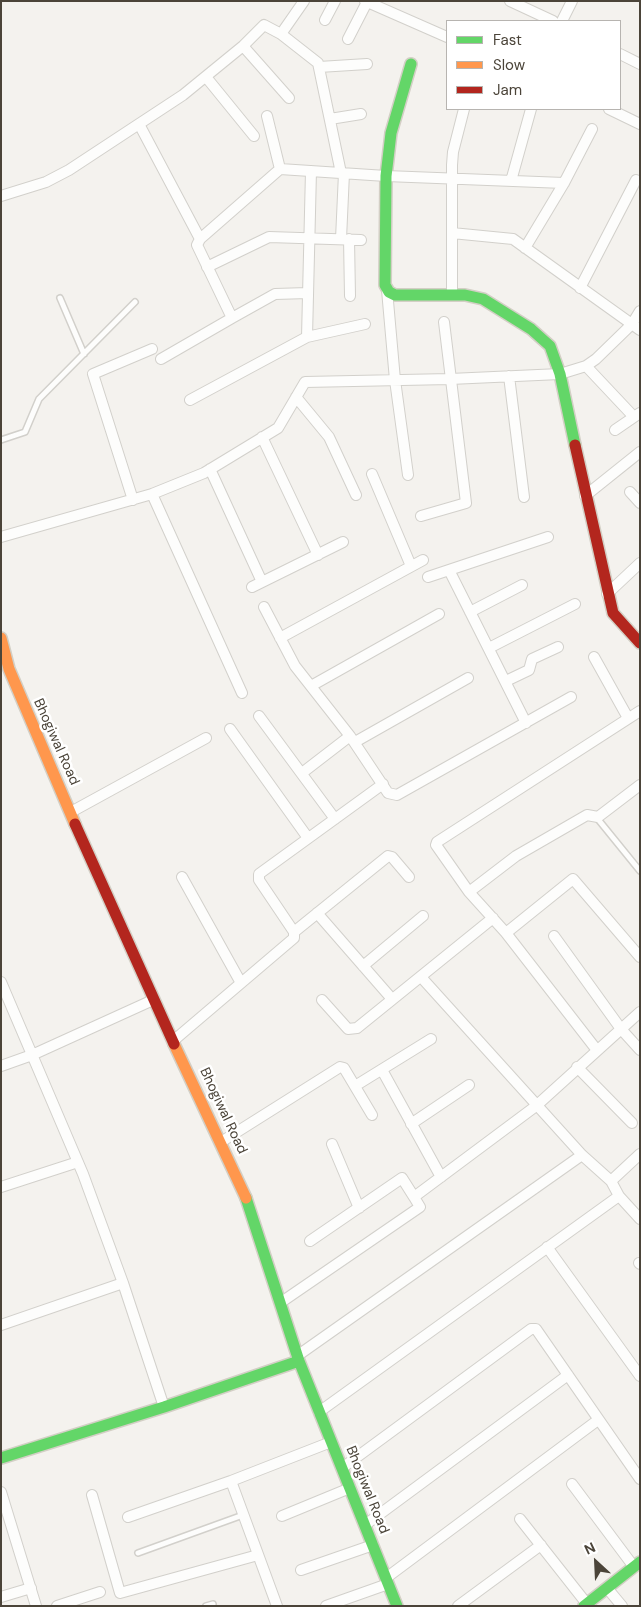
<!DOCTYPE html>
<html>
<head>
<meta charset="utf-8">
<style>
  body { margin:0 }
  #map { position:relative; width:641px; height:1607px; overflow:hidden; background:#f4f2ee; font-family:"DM Sans",sans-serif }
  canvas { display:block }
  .frame { position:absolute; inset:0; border:2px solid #4b4439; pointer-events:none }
  .legend { position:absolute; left:446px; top:20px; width:175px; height:90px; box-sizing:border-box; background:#fff; border:1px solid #b7b4b0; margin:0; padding:6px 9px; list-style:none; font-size:15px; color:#4b4439 }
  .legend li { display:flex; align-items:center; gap:10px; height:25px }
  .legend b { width:25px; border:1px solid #b7b4b0 }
  .north { position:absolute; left:571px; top:1537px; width:50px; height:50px; -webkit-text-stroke:4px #fff; paint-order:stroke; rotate:335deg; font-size:14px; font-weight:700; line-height:20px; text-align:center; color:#4b4439 }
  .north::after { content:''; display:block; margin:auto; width:18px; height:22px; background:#4b4439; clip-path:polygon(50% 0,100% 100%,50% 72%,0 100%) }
</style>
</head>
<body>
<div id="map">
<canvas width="641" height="1607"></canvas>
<div class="frame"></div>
<ul class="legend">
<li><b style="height:6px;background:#63d668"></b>Fast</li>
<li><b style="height:6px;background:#ff974d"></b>Slow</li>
<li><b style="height:6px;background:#b3261e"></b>Jam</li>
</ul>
<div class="north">N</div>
</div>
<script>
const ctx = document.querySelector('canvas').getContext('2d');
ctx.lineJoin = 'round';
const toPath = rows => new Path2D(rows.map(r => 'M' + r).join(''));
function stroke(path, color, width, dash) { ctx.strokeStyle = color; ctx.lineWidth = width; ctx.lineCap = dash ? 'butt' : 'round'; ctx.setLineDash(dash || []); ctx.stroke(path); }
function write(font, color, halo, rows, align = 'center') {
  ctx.font = font + ' "DM Sans",sans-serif'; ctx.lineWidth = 5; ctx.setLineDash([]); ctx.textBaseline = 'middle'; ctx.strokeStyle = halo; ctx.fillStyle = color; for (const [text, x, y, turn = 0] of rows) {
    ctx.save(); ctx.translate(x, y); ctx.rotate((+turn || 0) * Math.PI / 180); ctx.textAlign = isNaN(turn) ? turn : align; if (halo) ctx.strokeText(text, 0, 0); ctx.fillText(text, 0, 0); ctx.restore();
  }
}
const lane = toPath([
  [60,298,84,354],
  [1,440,25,432,39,399,135,302],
  [597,818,640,871],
  [138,1553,243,1515],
  [206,1606,213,1604]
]);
const street = toPath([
  [365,1,447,37],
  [510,1,553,21],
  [325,20,335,1],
  [562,21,572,1],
  [281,34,318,63,341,173],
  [348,39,367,2],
  [243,46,289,98],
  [620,54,640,64],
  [319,67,367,64],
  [206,77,254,136],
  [609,109,640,124],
  [267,116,280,169],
  [330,119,361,114],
  [139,124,200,239],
  [511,181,531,109],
  [1,196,46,182,69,170,183,95,243,46,264,25,281,34,304,1],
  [452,233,513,239,640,330],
  [341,239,344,173],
  [349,239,350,296],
  [525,248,564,183,592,129],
  [207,267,269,237,361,240],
  [580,288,636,180],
  [387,290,395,380,408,475],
  [308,293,275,294,232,318,197,245,200,239,280,169,386,176,564,183],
  [452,295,452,165,453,152,464,109],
  [307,337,311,171],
  [161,359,232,318],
  [586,366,634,417],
  [509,376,524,497],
  [296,397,329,437,356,495],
  [190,400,307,337,365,324],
  [615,430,640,413],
  [262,437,318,555],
  [210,469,262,582],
  [372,474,411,566],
  [630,492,640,503],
  [152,494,242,693],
  [585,496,640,452],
  [133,500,93,374,152,349],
  [421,516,466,503,444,322],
  [1,537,152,494,204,473,278,428,305,382,450,379,560,374,586,366,596,359,632,324,640,311],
  [449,570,526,723],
  [428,577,548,537],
  [252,587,343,542],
  [607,594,640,563],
  [264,607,295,666,350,736],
  [470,612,522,585],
  [280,638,423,560],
  [489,648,575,604],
  [594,657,628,718],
  [506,681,529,670,532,659,558,647],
  [311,686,439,614],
  [259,716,335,819],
  [230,729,308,838],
  [355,742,468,678],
  [302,773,350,736,388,793,397,795,571,697],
  [71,812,206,738],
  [182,877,241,983],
  [469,892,516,856,587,815,598,817,640,785],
  [317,913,392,999],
  [294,932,388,856,392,857,409,877],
  [506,933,573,879,640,957],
  [554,936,621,1029,640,1050],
  [363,966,423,916],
  [421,977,582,1155,611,1181,619,1196,640,1219],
  [1,982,83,1174,123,1283,164,1407],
  [322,1000,348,1029,357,1028,493,918],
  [173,1041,294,938,294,932,259,880,259,874,383,784],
  [596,1049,506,933,469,892,436,845,437,842,640,711],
  [1,1066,32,1055,153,1000],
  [577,1067,632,1123],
  [382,1070,441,1177],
  [355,1086,431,1039],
  [411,1124,469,1085],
  [221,1142,340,1067,344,1068,372,1115],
  [332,1144,359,1208],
  [611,1181,640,1154],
  [1,1187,78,1162],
  [310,1241,402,1178,414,1197],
  [547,1247,640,1376],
  [639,1263,640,1264],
  [280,1303,420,1207,414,1197,536,1106,640,1012],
  [1,1325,123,1283],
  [297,1356,582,1155],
  [319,1412,619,1196],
  [342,1468,531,1329,536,1329,640,1479],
  [231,1481,277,1606],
  [572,1484,634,1567],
  [1,1492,36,1606],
  [92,1495,120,1593,258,1555],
  [282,1516,350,1488],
  [128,1517,231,1481,331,1442],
  [520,1519,587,1604],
  [365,1525,568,1375],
  [301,1570,373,1545],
  [386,1578,598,1420],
  [607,1588,622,1606],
  [1,1597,31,1588],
  [57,1606,100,1592],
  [326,1606,388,1584],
  [458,1606,541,1545]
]);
const fast = toPath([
  [411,64,391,133,386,176,385,285,389,292,395,295,465,295,483,299,531,329,550,346,560,374,575,445],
  [246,1198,299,1361,397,1606],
  [1,1458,164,1407,299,1361],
  [584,1606,640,1562]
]);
const slow = toPath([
  [1,638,9,669,75,824],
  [174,1044,246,1198]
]);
const jam = toPath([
  [575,445,613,613,640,643],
  [75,824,174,1044]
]);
stroke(lane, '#d2d0cb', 8);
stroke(street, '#d2d0cb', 12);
stroke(fast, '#d3cfc5', 14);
stroke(slow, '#d3cfc5', 14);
stroke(jam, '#d3cfc5', 14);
stroke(lane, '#fdfdfc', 5);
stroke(street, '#fdfdfc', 10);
stroke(fast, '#63d668', 11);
stroke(slow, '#ff974d', 11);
stroke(jam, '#b3261e', 11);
write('14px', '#4b4439', '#fff', [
  ["Bhogiwal Road",56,742,66],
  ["Bhogiwal Road",223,1111,65],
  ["Bhogiwal Road",367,1490,68]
]);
</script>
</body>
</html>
